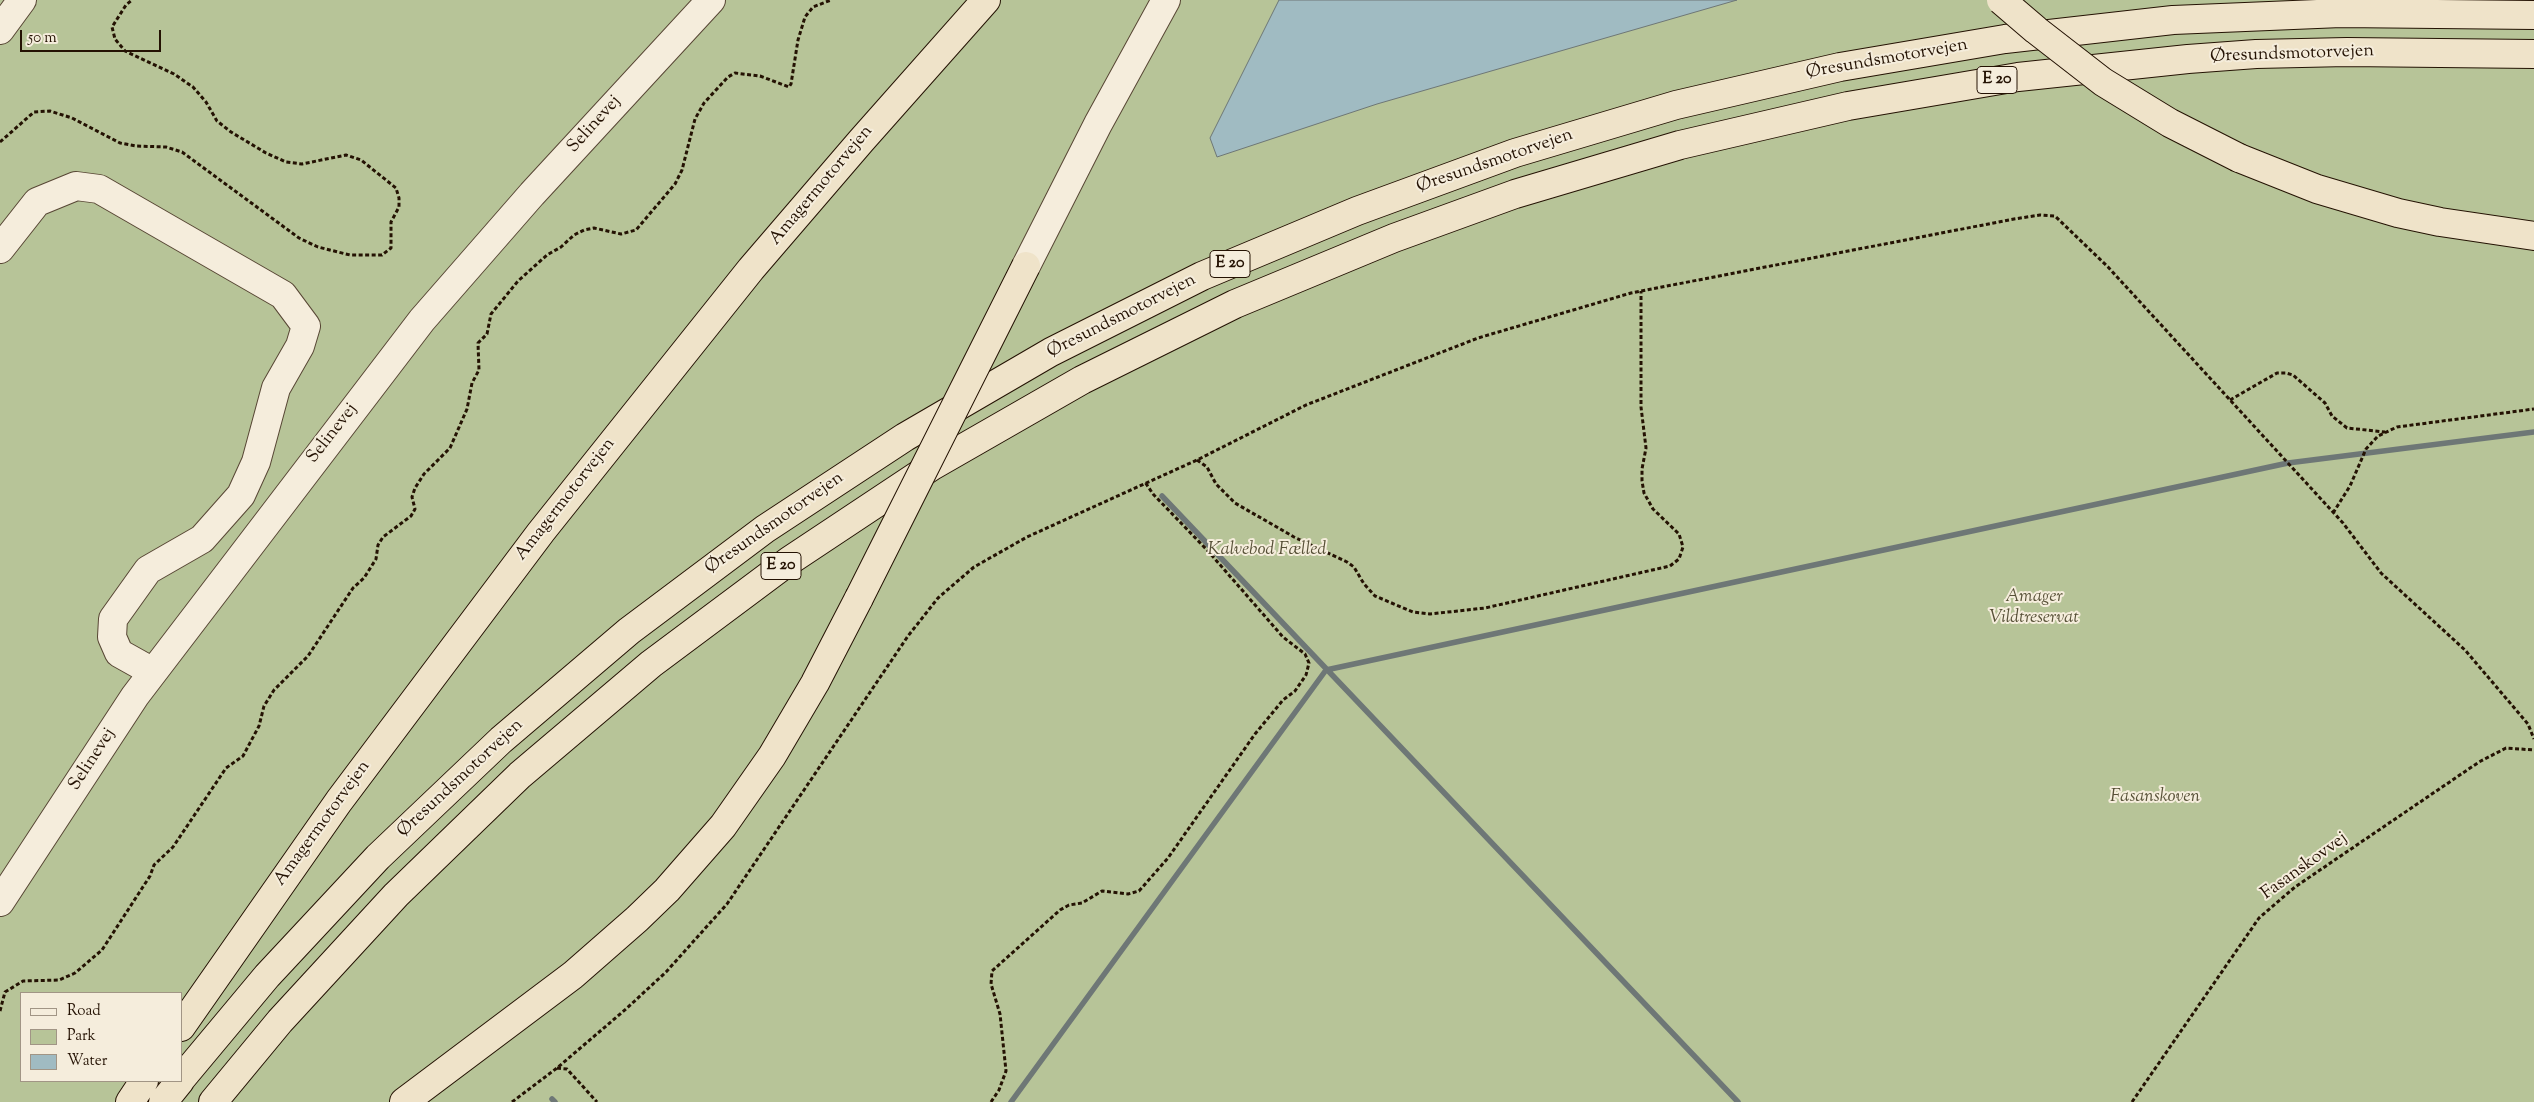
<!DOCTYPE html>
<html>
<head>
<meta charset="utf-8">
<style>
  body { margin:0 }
  #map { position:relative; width:2534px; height:1102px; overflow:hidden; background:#efe3c9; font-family:"Sorts Mill Goudy",serif }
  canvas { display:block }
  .legend { position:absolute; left:20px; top:992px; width:162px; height:90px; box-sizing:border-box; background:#f5eddc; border:1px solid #a19585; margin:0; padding:6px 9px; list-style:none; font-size:15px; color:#241203 }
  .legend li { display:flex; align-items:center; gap:10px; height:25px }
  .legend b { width:25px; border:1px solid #a19585 }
  .scale { position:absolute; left:20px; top:30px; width:141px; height:22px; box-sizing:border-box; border:2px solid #241203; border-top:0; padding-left:6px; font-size:15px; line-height:18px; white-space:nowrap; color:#241203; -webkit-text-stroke:4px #f5eddc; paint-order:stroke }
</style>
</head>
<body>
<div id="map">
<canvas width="2534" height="1102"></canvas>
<ul class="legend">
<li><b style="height:6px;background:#f5eddc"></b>Road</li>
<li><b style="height:14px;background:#b7c498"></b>Park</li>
<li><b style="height:14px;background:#a0bbc2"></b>Water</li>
</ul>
<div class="scale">50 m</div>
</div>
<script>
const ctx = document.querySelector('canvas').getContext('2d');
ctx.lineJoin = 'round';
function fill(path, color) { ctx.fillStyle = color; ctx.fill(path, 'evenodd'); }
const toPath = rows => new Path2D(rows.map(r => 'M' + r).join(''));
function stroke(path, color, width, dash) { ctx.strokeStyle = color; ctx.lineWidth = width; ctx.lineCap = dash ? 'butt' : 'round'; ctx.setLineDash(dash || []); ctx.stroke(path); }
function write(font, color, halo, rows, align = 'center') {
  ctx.font = font + ' "Sorts Mill Goudy",serif'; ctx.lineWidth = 4; ctx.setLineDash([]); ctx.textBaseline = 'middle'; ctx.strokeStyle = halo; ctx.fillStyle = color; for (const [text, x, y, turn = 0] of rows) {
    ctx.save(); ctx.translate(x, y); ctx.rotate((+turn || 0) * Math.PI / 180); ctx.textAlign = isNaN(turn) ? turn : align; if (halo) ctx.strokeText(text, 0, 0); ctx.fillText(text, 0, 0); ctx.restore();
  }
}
fill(toPath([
  [0,0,2534,0,2534,1102,0,1102],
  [21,993,181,993,181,1081,21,1081]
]), '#b7c498');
const water = toPath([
  [1279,0,1737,0,1377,104,1217,157,1210,138,1279,0]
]);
fill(water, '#a0bbc2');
stroke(water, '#6e7776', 1);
stroke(toPath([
  [1162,496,1738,1102],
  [552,1099,555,1102],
  [1011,1102,1326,670,2288,463,2534,432]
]), '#6e7776', 5.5);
const minor = toPath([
  [0,30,22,0],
  [0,249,37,202,76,186,99,189,283,295,306,326,300,346,276,388,256,462,241,495,202,539,148,570,113,619,112,637,119,653,153,672],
  [1026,266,1098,124,1166,0],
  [0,902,135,696,422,320,532,194,711,0]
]);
const highway = toPath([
  [2239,158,2317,189,2398,213,2440,222,2534,236],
  [181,1027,339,801,541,532,751,269,861,141,986,0],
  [181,1079,267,976,378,857,501,740,629,631,765,529,905,437,1051,352,1202,276,1357,211,1515,153,1676,105,1840,67,2005,39,2173,20,2341,13,2534,15],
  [130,1102,144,1081],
  [163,1102,180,1081],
  [213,1102,280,1021,396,895,520,775,651,664,789,561,932,466,1082,380,1235,304,1394,238,1515,194,1680,145,1848,106,2018,77,2188,59,2256,54,2347,52,2534,54],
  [404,1102,573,975,637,919,667,890,723,826,772,756,815,683,859,598]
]);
stroke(minor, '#574634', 30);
stroke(highway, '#241203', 30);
stroke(toPath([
  [0,142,34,112,50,111,72,118,120,143,136,146,166,147,182,152,299,238,318,247,350,255,382,255,391,248,391,222,399,207,399,198,396,188,361,160,346,155,302,164,286,162,266,153,231,132,217,121,206,102,193,87,174,74,125,51,115,39,112,27,126,5,132,0],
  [2230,400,2277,373,2286,373,2293,375,2325,403,2332,416,2347,428,2385,432],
  [1197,460,1207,467,1216,484,1235,503,1294,537,1347,562,1354,567,1364,584,1375,596,1413,612,1430,614,1485,608,1670,566,1679,559,1683,547,1679,534,1653,509,1644,493,1642,481,1642,469,1646,448,1641,407,1641,291],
  [2333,513,2350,486,2366,449,2378,436,2397,427,2534,409],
  [0,1011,5,992,23,981,59,980,75,973,102,950,150,876,154,865,173,847,226,768,243,756,259,726,264,706,274,690,308,656,353,588,364,578,376,559,378,545,383,537,411,516,415,509,412,497,415,488,424,474,450,448,467,409,472,383,479,370,478,343,487,334,491,314,518,281,547,255,561,247,574,235,584,230,594,228,621,234,636,230,675,184,682,170,695,119,704,103,728,77,735,73,760,76,789,87,791,84,798,40,805,17,813,7,831,0],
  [557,1068,567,1069,597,1102],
  [512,1102,557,1068,626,1009,666,972,727,904,908,636,938,598,974,567,1027,537,1197,460,1306,405,1478,338,1631,293,2014,219,2040,215,2055,216,2108,267,2343,523,2381,573,2465,650,2528,724,2534,739],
  [991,1102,999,1090,1006,1071,1000,1014,991,984,992,971,1060,910,1069,905,1082,903,1102,891,1128,894,1139,891,1168,858,1255,734,1283,700,1295,691,1306,675,1309,663,1305,654,1283,637,1208,551,1153,494,1145,482],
  [2132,1102,2259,918,2295,887,2479,762,2506,748,2534,750]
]), '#241203', 3, [4, 2.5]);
stroke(minor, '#f5eddc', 28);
stroke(highway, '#efe3c9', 28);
const highwayBridge = toPath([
  [2001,0,2036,30,2103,82,2170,123,2239,158],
  [859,598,1026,266]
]);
stroke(highwayBridge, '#241203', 30, []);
stroke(highwayBridge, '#efe3c9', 28);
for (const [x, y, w] of [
  [1997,80,40],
  [1230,264,40],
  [781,566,40]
]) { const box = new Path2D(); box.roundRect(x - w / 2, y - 13.5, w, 27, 4); ctx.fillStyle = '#f5eddc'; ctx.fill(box); stroke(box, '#241203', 1); }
write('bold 16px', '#241203', null, [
  ["E 20",1997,80],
  ["E 20",1230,264],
  ["E 20",781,566]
]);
write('18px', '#241203', '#f5eddc', [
  ["Øresundsmotorvejen",2292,55,-2],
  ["Øresundsmotorvejen",1887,60,-10],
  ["Selinevej",595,125,-48],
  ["Øresundsmotorvejen",1495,162,-19],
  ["Amagermotorvejen",822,186,-50],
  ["Øresundsmotorvejen",1122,317,-27],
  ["Selinevej",333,434,-52],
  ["Amagermotorvejen",566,500,-52],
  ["Øresundsmotorvejen",775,524,-35],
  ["Selinevej",93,760,-57],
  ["Øresundsmotorvejen",461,779,-43],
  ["Amagermotorvejen",323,824,-54],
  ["Fasanskovvej",2305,867,-36]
]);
write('italic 18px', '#575037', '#f5eddc', [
  ["Kalvebod Fælled",1267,551],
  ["Amager",2034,598],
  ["Vildtreservat",2034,619],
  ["Fasanskoven",2155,798]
]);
</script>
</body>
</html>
